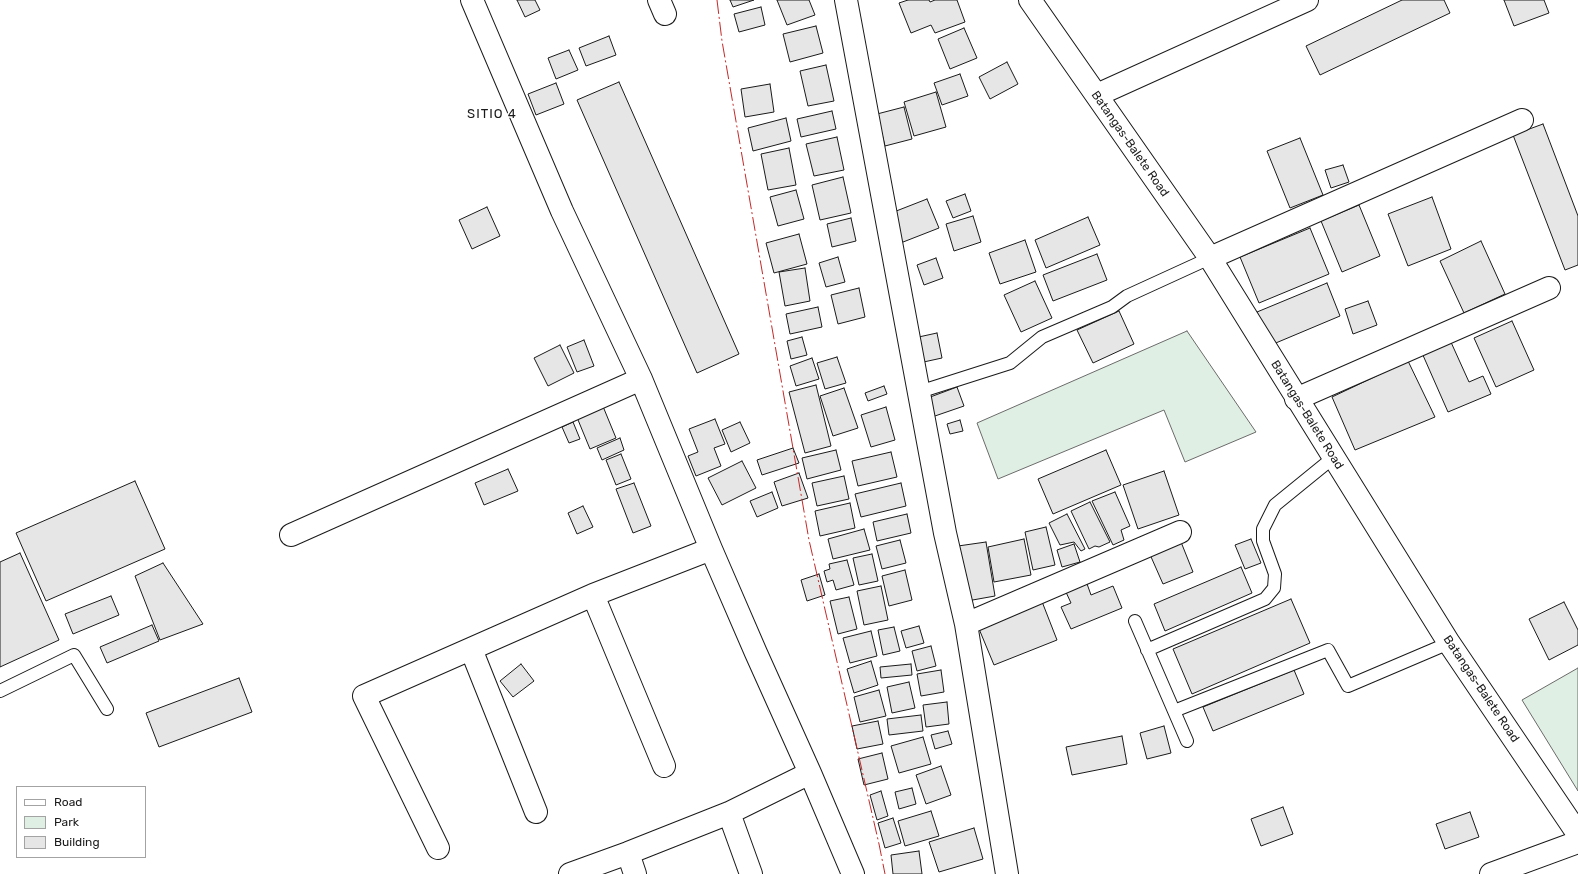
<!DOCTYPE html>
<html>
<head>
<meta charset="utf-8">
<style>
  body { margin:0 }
  #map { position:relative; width:1578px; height:874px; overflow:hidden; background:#fff; font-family:Rubik,sans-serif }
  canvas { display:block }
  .legend { position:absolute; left:16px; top:786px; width:130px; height:72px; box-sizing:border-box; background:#fff; border:1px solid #a3a3a3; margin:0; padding:5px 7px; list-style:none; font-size:12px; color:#1a1a1a }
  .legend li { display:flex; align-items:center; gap:8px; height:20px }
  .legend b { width:20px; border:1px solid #a3a3a3 }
</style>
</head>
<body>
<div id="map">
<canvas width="1578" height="874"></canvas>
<ul class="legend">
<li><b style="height:5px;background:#fff"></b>Road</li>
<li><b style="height:11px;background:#e0efe3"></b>Park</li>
<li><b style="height:11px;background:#e6e6e6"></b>Building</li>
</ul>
</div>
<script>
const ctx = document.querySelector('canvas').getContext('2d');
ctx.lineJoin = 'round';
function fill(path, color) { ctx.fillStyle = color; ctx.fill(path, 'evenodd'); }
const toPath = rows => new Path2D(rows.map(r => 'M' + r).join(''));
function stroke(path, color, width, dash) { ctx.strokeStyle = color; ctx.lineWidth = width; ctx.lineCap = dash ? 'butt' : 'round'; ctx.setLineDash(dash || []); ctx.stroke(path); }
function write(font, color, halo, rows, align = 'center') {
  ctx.font = font + ' Rubik,sans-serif'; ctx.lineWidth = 3; ctx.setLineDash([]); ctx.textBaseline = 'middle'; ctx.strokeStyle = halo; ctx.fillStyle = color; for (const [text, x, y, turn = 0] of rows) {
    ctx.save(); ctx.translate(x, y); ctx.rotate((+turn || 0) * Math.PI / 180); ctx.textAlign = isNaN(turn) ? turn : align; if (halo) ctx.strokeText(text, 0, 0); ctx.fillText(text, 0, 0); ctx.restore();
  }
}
const green = toPath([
  [1187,331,1256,432,1185,462,1164,410,998,479,977,423,1187,331],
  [1578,668,1578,791,1522,700,1578,668]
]);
fill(green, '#e0efe3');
stroke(green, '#6a6a6a', 1);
const building = toPath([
  [517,0,535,0,540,10,525,17,517,0],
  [730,0,754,0,733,7,730,0],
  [777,0,809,0,815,15,787,25,777,0],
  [908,0,929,0,930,2,935,0,957,0,965,22,935,33,931,25,911,33,899,3,908,0],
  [1402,0,1444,0,1450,13,1320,75,1306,46,1402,0],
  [1504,0,1544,0,1549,13,1514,26,1504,0],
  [761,7,765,25,739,32,734,14,761,7],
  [816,26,823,53,790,62,783,34,816,26],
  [964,28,977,58,950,69,938,39,964,28],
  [609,36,616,55,586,66,579,48,609,36],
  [569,50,578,70,556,79,548,58,569,50],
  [1007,62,1018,84,990,99,979,77,1007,62],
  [826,65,834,101,808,106,800,71,826,65],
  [960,74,968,96,942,105,934,83,960,74],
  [619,82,739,354,697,373,577,100,619,82],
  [556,83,564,104,536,115,528,94,556,83],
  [770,84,774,112,745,117,741,89,770,84],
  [936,92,946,127,914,136,904,102,936,92],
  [904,107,912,139,885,146,877,114,904,107],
  [832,111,836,129,801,137,797,119,832,111],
  [786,118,791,141,753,151,748,128,786,118],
  [1543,124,1578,216,1578,265,1565,270,1513,135,1543,124],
  [837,137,844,170,814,176,806,144,837,137],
  [1300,138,1323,195,1290,208,1267,151,1300,138],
  [789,148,796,185,768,190,761,154,789,148],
  [1343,165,1349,182,1331,188,1325,170,1343,165],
  [843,177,851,213,820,220,812,185,843,177],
  [796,190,804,219,778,226,770,197,796,190],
  [965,194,971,211,953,218,946,201,965,194],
  [1432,197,1451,249,1408,266,1388,214,1432,197],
  [927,199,939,228,898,244,886,215,927,199],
  [1359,205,1380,256,1342,272,1321,221,1359,205],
  [487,207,500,236,472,249,459,220,487,207],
  [973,216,981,242,954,251,946,224,973,216],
  [1088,217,1100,245,1046,268,1035,240,1088,217],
  [851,218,856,241,832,247,827,224,851,218],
  [1310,228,1329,274,1259,303,1240,257,1310,228],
  [799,234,807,264,774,273,766,243,799,234],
  [1025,240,1036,272,1000,284,989,253,1025,240],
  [1481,241,1505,294,1464,313,1440,261,1481,241],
  [1097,254,1107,280,1053,301,1043,275,1097,254],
  [838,257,845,282,826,287,819,263,838,257],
  [936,258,943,278,924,285,917,265,936,258],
  [805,268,810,301,785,306,779,272,805,268],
  [1035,281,1052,318,1021,332,1004,295,1035,281],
  [1327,283,1340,316,1271,345,1257,312,1327,283],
  [859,288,865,317,838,324,831,295,859,288],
  [1368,301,1377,325,1353,334,1345,309,1368,301],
  [818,307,822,327,790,334,786,314,818,307],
  [1119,311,1134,344,1093,363,1077,330,1119,311],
  [1512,321,1534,370,1496,387,1474,338,1512,321],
  [937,333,942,358,919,363,914,338,937,333],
  [802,337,807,355,791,359,787,341,802,337],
  [584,340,594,366,577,372,567,347,584,340],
  [1450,340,1469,382,1483,376,1491,394,1448,412,1422,353,1450,340],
  [560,345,574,373,548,386,534,358,560,345],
  [837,357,846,383,825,389,817,363,837,357],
  [812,358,819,379,796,386,790,366,812,358],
  [1408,361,1435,417,1355,450,1332,397,1408,361],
  [816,385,831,446,805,453,789,392,816,385],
  [884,386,887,394,868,401,865,393,884,386],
  [957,387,964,406,932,417,925,399,957,387],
  [844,388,858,428,833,436,820,396,844,388],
  [602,404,616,438,590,449,576,415,602,404],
  [886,407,895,440,871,447,861,415,886,407],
  [715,419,725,444,714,448,721,466,696,476,688,456,698,452,689,429,715,419],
  [960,420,963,431,950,434,947,424,960,420],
  [573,422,580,439,569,443,562,427,573,422],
  [740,422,750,443,731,452,722,430,740,422],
  [620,438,624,450,602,460,597,448,620,438],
  [793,448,799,463,762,475,757,460,793,448],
  [836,450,841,470,807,479,802,458,836,450],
  [1106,450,1121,485,1053,514,1038,479,1106,450],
  [891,452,897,477,858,486,852,461,891,452],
  [621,454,631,479,616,485,606,460,621,454],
  [742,461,756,488,722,505,708,478,742,461],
  [508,469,518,491,484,505,475,483,508,469],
  [1164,471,1179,515,1138,529,1123,485,1164,471],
  [799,473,808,498,782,506,774,482,799,473],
  [844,476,849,499,817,506,812,483,844,476],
  [135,481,165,549,46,601,16,533,135,481],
  [634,483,651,526,633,533,616,489,634,483],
  [901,483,906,506,861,517,855,494,901,483],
  [772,492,778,508,757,517,750,501,772,492],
  [1115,492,1130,526,1121,530,1124,540,1113,545,1092,501,1115,492],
  [1090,502,1110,542,1099,547,1095,546,1089,549,1071,511,1090,502],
  [850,503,855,528,820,536,815,511,850,503],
  [583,506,593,527,577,534,568,513,583,506],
  [907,514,911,533,877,541,873,522,907,514],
  [1067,514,1085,549,1081,551,1074,542,1060,545,1049,523,1067,514],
  [1046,527,1055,565,1033,570,1025,532,1046,527],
  [864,529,870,550,833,559,828,539,864,529],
  [1179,537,1193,572,1163,584,1148,550,1179,537],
  [1024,539,1031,575,994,582,988,547,1024,539],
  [1251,539,1261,563,1245,569,1235,545,1251,539],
  [900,540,906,563,882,569,876,546,900,540],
  [986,542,995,596,967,601,958,546,986,542],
  [1074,544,1080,562,1062,567,1057,550,1074,544],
  [20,553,59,640,0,667,0,562,20,553],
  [872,554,878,581,859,585,853,558,872,554],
  [847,560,854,585,836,590,833,580,827,582,824,571,830,569,829,564,847,560],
  [163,563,203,624,160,640,135,576,163,563],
  [1241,567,1252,593,1165,631,1154,604,1241,567],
  [905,570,912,600,889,606,882,576,905,570],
  [819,574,825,595,807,601,801,580,819,574],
  [1086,581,1091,595,1113,586,1122,608,1071,629,1061,607,1071,603,1065,590,1086,581],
  [881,586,888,620,864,625,857,591,881,586],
  [111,596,119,615,73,634,65,614,111,596],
  [849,597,857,629,838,634,830,601,849,597],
  [1041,599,1057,640,994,665,977,624,1041,599],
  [1291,599,1310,643,1192,694,1173,649,1291,599],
  [1564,602,1578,630,1578,645,1549,660,1529,619,1564,602],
  [152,625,159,641,107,663,100,647,152,625],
  [919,626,924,643,906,648,901,631,919,626],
  [894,627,900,651,883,655,878,630,894,627],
  [871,631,877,656,850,663,843,638,871,631],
  [931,646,936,666,917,671,912,651,931,646],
  [871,661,878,685,854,693,847,669,871,661],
  [521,664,534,681,513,697,500,681,521,664],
  [911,664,912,675,881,678,880,667,911,664],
  [941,670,944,692,921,696,917,674,941,670],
  [1294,670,1304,694,1213,731,1203,707,1294,670],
  [239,678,252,712,159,747,146,713,239,678],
  [909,682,915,708,892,713,887,687,909,682],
  [879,690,886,716,860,722,854,697,879,690],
  [947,702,949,724,926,727,923,705,947,702],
  [921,715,923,731,889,735,887,719,921,715],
  [878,721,883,744,857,749,852,726,878,721],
  [1164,726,1171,753,1147,759,1140,733,1164,726],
  [948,731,952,744,935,749,931,735,948,731],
  [1122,736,1127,764,1072,775,1066,747,1122,736],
  [923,737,931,764,899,773,891,746,923,737],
  [882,753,888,779,864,785,858,759,882,753],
  [941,766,951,795,926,804,916,775,941,766],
  [912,788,916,804,899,809,895,792,912,788],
  [881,791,888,816,877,820,870,795,881,791],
  [1283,807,1293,834,1261,846,1251,819,1283,807],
  [931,811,939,836,905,846,898,821,931,811],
  [1470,812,1479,837,1445,849,1436,824,1470,812],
  [893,818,901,843,885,848,878,823,893,818],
  [974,828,983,859,939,872,929,842,974,828],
  [919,851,922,874,893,874,891,855,919,851]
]);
fill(building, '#e6e6e6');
stroke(building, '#1a1a1a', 1);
const service = toPath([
  [919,392,1010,363,1042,337,1112,307,1127,296,1210,258],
  [1135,621,1187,741],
  [1147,650,1265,599,1274,588,1275,574,1263,541,1263,529,1275,505,1334,457],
  [0,691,74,655,107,709],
  [1174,711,1328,650,1348,686,1449,643]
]);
const minor = toPath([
  [472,0,562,211,641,379,711,549,756,653,810,773,853,874],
  [659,0,665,14],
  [846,0,945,533,966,624,1007,874],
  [1097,95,1307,0],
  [1210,258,1522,120],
  [1296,399,1549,288],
  [291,535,641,379],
  [593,595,664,766],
  [966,624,1180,532],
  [471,649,536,812],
  [729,813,751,874],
  [438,848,364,696,593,595,711,549],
  [628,853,635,874],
  [570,874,628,853,729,813,810,773],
  [1491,874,1578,842]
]);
const secondary = toPath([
  [1030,0,1210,258,1449,643,1578,834]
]);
stroke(service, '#1a1a1a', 14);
stroke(minor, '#1a1a1a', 24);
stroke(secondary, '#1a1a1a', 24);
stroke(service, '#fff', 12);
stroke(minor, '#fff', 22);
stroke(secondary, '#fff', 22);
stroke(toPath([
  [717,0,722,41,809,540,879,844,885,874]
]), '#c62828', 1, [14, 3, 2, 3]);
write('12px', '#1a1a1a', '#fff', [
  ["Batangas-Balete Road",1130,144,55],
  ["Batangas-Balete Road",1307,415,58],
  ["Batangas-Balete Road",1481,689,56]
]);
ctx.letterSpacing = '1px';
write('13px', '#1a1a1a', '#fff', [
  ["SITIO 4",492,114]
]);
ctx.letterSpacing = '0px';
</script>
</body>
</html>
